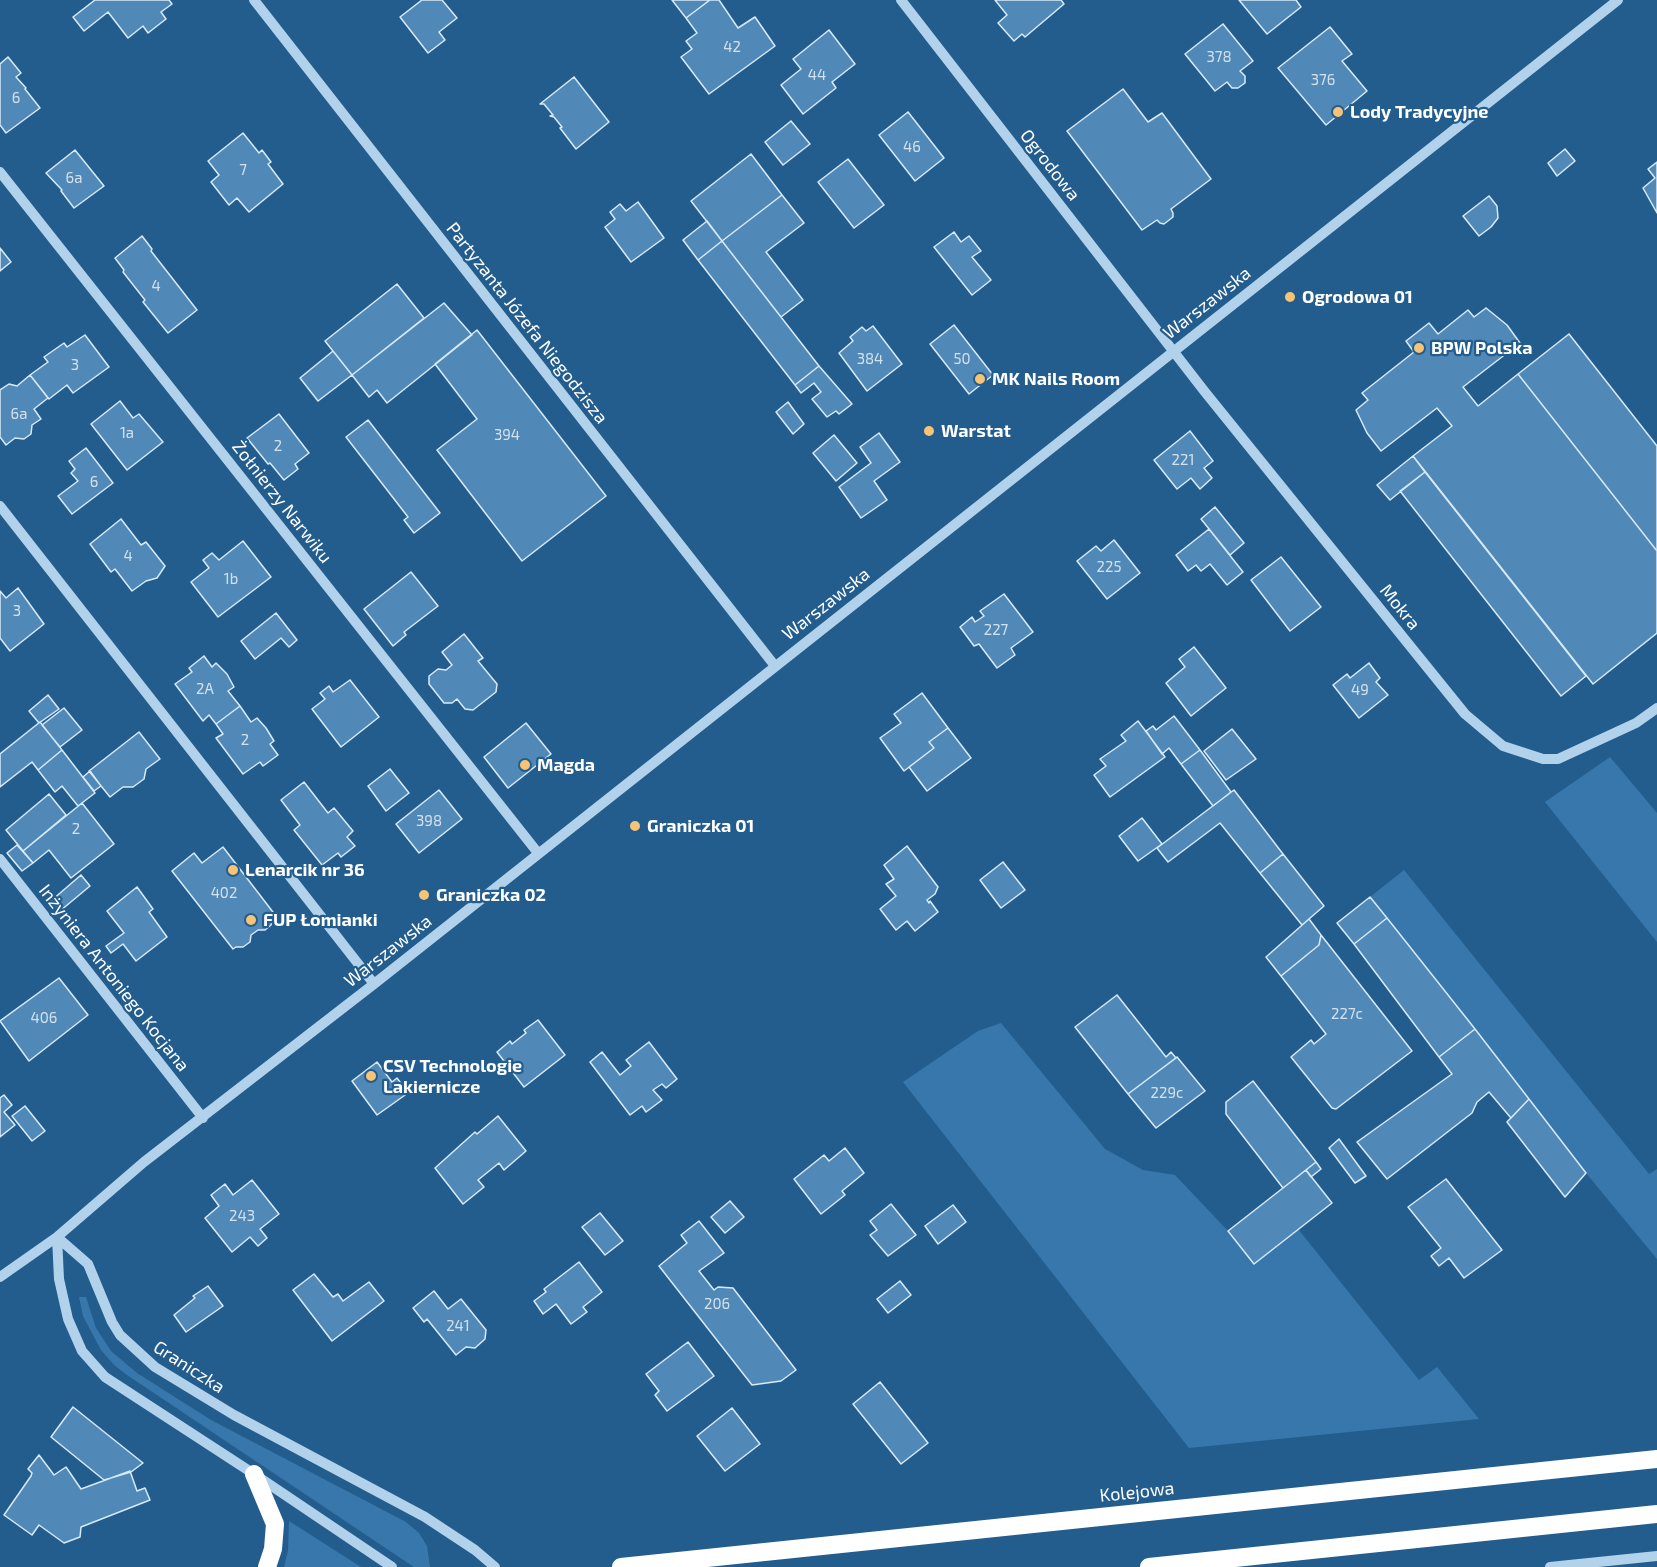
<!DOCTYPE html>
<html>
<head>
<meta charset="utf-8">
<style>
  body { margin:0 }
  canvas { display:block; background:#235d8e }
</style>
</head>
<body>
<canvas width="1657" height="1567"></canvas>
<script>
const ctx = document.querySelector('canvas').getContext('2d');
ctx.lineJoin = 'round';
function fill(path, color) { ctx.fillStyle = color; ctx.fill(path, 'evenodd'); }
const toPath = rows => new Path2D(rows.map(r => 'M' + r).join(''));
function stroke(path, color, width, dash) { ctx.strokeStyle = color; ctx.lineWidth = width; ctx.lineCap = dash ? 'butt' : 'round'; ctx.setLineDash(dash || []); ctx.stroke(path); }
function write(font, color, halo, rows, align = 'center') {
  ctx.font = font + ' "Exo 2",sans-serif'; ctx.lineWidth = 4.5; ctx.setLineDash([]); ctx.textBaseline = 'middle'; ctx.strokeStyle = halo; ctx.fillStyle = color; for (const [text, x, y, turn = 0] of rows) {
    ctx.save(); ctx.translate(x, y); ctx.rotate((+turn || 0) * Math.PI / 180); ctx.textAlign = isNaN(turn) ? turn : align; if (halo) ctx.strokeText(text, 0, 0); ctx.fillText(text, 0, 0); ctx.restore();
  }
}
fill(toPath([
  [1610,757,1657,813,1657,942,1545,802],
  [1404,870,1649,1174,1657,1169,1657,1259,1586,1173,1370,897],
  [1001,1023,1105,1149,1143,1170,1175,1175,1228,1231,1254,1264,1298,1229,1419,1380,1437,1367,1479,1419,1189,1448,903,1082,978,1031],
  [79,1297,86,1297,96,1328,111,1351,137,1373,211,1420,406,1522,419,1533,427,1546,430,1567,414,1567,127,1375,114,1365,101,1350,83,1316],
  [289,1521,361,1567,284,1567,288,1551]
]), '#3777ab');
const building = toPath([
  [95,0,169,0,172,4,161,12,166,19,148,33,143,26,128,38,108,12,84,31,73,17,95,0],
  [422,0,442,0,457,18,439,32,445,40,428,53,400,17,422,0],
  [672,0,710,0,686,18,672,0],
  [710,0,719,0,738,28,755,17,775,46,709,94,681,57,692,49,686,41,697,33,686,18,710,0],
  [995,0,1061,0,1064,4,1025,37,1022,34,1014,41,998,23,1007,15,995,0],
  [1239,0,1296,0,1301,7,1267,34,1239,0],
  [1223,24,1253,61,1240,71,1245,76,1245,83,1238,88,1232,88,1227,82,1215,91,1185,54,1223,24],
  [1330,27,1352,54,1342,61,1367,91,1326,125,1278,68,1330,27],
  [829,30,855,64,832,82,836,88,803,114,781,85,801,69,793,59,829,30],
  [8,57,21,73,16,77,26,88,25,89,40,108,6,133,0,125,0,64,8,57],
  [574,77,609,122,576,149,560,128,562,127,554,117,550,116,553,115,544,104,540,104,574,77],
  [1123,89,1148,122,1162,113,1211,179,1171,209,1173,213,1173,217,1164,224,1160,223,1157,220,1142,230,1067,131,1123,89],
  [908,112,944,158,915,181,879,135,908,112],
  [791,121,810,144,783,165,765,142,791,121],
  [243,133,259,153,262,150,271,162,268,164,283,184,249,212,237,198,229,205,211,182,219,175,208,161,243,133],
  [1565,149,1575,161,1557,176,1548,163,1565,149],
  [75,150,104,186,74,208,61,191,62,190,46,173,75,150],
  [751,154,782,195,722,241,691,201,751,154],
  [848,159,884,205,854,228,818,182,848,159],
  [1657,162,1657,213,1643,188,1655,178,1648,169,1657,162],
  [782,195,804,223,766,252,803,300,781,317,722,241,782,195],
  [1489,196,1497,206,1498,218,1491,227,1479,236,1463,216,1489,196],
  [638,202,664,238,631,262,605,227,615,219,610,212,620,204,626,211,638,202],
  [707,221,722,241,698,260,683,240,707,221],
  [954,232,961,242,969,236,981,251,972,257,991,280,972,295,934,247,954,232],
  [142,236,152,249,151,251,197,310,168,333,143,302,145,300,123,272,124,270,115,258,142,236],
  [722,241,819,366,795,385,698,260,722,241],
  [0,248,11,262,0,271,0,248],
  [397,284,424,318,352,375,325,341,397,284],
  [444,303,472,335,387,403,377,390,369,397,352,375,444,303],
  [1486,308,1507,325,1520,343,1463,387,1478,406,1518,374,1657,551,1657,633,1593,684,1413,456,1452,426,1437,408,1381,451,1367,433,1356,410,1368,400,1362,393,1414,352,1406,341,1429,323,1438,334,1468,310,1474,317,1486,308],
  [954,325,993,375,969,394,930,344,954,325],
  [873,326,902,364,867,391,839,353,853,341,850,337,862,327,866,331,873,326],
  [477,330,606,496,522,561,437,450,477,419,435,364,477,330],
  [1569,334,1657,446,1657,551,1518,374,1569,334],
  [85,335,109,367,73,393,67,385,49,399,30,375,48,362,44,357,64,343,67,347,85,335],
  [333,351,352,375,318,401,300,378,333,351],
  [819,366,852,404,839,414,836,411,827,417,812,399,821,392,814,383,801,393,795,385,819,366],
  [30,375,48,398,34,409,41,419,32,425,31,434,24,439,15,438,6,445,0,437,0,390,9,384,17,386,30,375],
  [120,401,133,418,139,414,163,442,127,470,91,424,120,401],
  [788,402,804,424,793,434,776,412,788,402],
  [279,414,309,453,295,464,298,469,284,480,270,463,268,464,247,438,279,414],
  [368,420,440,513,414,533,404,520,408,517,346,437,368,420],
  [1190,431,1213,461,1204,468,1212,478,1200,489,1191,478,1177,489,1154,460,1190,431],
  [879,433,900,462,874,481,887,500,861,518,839,487,871,463,860,447,879,433],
  [834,435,857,463,836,481,813,453,834,435],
  [86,448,113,483,72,514,58,496,78,481,71,473,75,469,69,461,86,448],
  [1413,456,1425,472,1390,500,1377,485,1413,456],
  [1425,472,1586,676,1561,696,1400,491,1425,472],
  [1215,507,1244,543,1230,555,1201,519,1215,507],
  [121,519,141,545,146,542,165,566,157,578,146,581,132,591,115,569,111,572,90,544,121,519],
  [1209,529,1243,572,1227,585,1210,564,1201,571,1196,565,1188,571,1176,555,1209,529],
  [1114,540,1140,573,1107,599,1077,561,1096,546,1101,551,1114,540],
  [243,541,271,577,218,617,191,582,209,568,203,560,212,553,219,560,243,541],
  [1281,557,1321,607,1290,631,1251,580,1281,557],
  [411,572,438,606,404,632,406,635,393,646,364,609,411,572],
  [18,588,44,624,10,651,0,638,0,591,6,598,18,588],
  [1004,594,1033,632,1011,648,1015,655,997,668,979,644,974,646,960,627,972,617,975,622,984,616,980,611,1004,594],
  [276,613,297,640,289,647,281,638,255,659,241,641,276,613],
  [464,634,483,658,478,661,497,684,496,692,473,710,465,709,457,699,452,703,444,703,429,684,429,676,438,669,446,670,452,665,442,652,464,634],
  [1194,647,1226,688,1191,716,1166,683,1185,667,1179,659,1194,647],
  [204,656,212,667,216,663,227,674,234,687,228,691,240,706,216,724,209,715,203,721,175,684,192,672,189,668,204,656],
  [1369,663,1380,678,1376,682,1388,695,1359,718,1333,685,1347,674,1350,678,1369,663],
  [350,680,379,717,341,747,312,709,325,699,320,693,329,686,333,692,350,680],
  [922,693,948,728,929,742,934,748,904,771,880,738,901,723,894,714,922,693],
  [48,695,59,709,39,723,29,711,48,695],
  [240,706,251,722,257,718,266,728,274,741,270,744,278,755,263,766,260,762,243,774,216,738,223,734,216,724,240,706],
  [64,708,82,730,60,747,42,725,64,708],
  [1174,716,1200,750,1181,764,1169,748,1162,754,1146,731,1153,726,1156,730,1174,716],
  [1138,721,1165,757,1110,797,1094,775,1106,766,1100,759,1126,741,1121,735,1138,721],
  [40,722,62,750,38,770,32,762,0,787,0,754,40,722],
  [526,723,551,754,508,788,484,757,526,723],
  [948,728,971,758,927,791,909,767,934,748,929,742,948,728],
  [1232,729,1256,759,1226,780,1204,751,1232,729],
  [139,732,160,759,146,769,144,779,133,787,123,787,110,797,89,771,139,732],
  [62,750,95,793,78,806,62,786,55,792,38,770,62,750],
  [1200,750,1231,792,1213,806,1181,764,1200,750],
  [390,769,409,793,386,811,368,786,390,769],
  [90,771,101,786,94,791,83,777,90,771],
  [304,782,328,813,334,808,353,831,347,837,355,846,341,857,338,853,322,865,294,830,300,825,281,800,304,782],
  [439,790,462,819,419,853,396,824,439,790],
  [1234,790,1283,854,1260,873,1220,823,1168,862,1157,848,1234,790],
  [49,794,66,815,23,851,6,830,49,794],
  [82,803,114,844,71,878,49,850,33,863,23,851,82,803],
  [1142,818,1162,844,1138,861,1119,836,1142,818],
  [17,845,33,863,22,871,7,853,17,845],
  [907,846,938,887,935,894,927,900,929,903,930,901,938,912,915,931,907,921,896,930,880,909,896,896,886,884,894,879,884,865,907,846],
  [223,847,276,916,273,918,271,925,265,930,258,930,251,935,250,942,243,947,236,947,233,949,172,871,194,853,202,863,223,847],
  [1283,854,1324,906,1302,925,1260,873,1283,854],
  [1003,862,1025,890,1001,908,980,880,1003,862],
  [81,875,90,886,60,911,52,900,81,875],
  [137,887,153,909,149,912,167,937,136,961,123,944,111,953,106,946,124,933,107,911,137,887],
  [1370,897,1387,918,1354,944,1337,923,1370,897],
  [1387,918,1475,1029,1439,1057,1354,944,1387,918],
  [1309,919,1321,935,1319,945,1281,976,1266,957,1309,919],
  [1321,935,1412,1051,1336,1109,1332,1108,1291,1057,1311,1040,1314,1044,1326,1034,1281,976,1319,945,1321,935],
  [59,978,88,1015,29,1061,0,1021,59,978],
  [1117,995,1166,1057,1171,1052,1176,1058,1128,1094,1075,1027,1117,995],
  [538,1020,565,1055,524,1087,497,1052,510,1041,512,1044,526,1033,524,1030,538,1020],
  [1475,1029,1529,1099,1511,1118,1489,1092,1477,1102,1472,1113,1387,1179,1357,1142,1452,1074,1439,1057,1475,1029],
  [649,1042,677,1079,666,1088,662,1084,653,1090,662,1100,646,1112,642,1106,630,1115,590,1062,602,1052,620,1075,631,1066,626,1060,649,1042],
  [1177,1057,1205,1091,1156,1128,1128,1094,1177,1057],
  [377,1062,392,1082,397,1078,408,1093,377,1115,352,1081,377,1062],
  [1253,1081,1316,1162,1283,1188,1226,1114,1226,1102,1253,1081],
  [4,1095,12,1105,4,1112,15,1125,0,1137,0,1098,4,1095],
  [1529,1099,1586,1173,1565,1197,1507,1122,1529,1099],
  [25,1106,45,1131,32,1141,12,1116,25,1106],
  [498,1116,526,1151,504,1170,499,1163,478,1180,484,1187,463,1204,435,1168,475,1132,477,1134,498,1116],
  [1339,1139,1366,1176,1355,1183,1329,1148,1339,1139],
  [845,1148,864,1173,842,1191,845,1195,821,1214,794,1179,824,1155,829,1161,845,1148],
  [1316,1162,1321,1169,1311,1177,1306,1170,1316,1162],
  [1306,1170,1332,1203,1254,1264,1228,1231,1306,1170],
  [1446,1179,1502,1250,1464,1278,1449,1258,1439,1266,1431,1256,1441,1248,1408,1207,1446,1179],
  [252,1180,279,1214,260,1229,267,1238,258,1246,250,1237,232,1252,205,1218,219,1206,211,1195,225,1184,233,1195,252,1180],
  [730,1201,744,1217,725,1233,711,1217,730,1201],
  [891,1204,916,1235,888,1256,870,1235,877,1230,870,1221,891,1204],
  [953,1205,966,1222,938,1244,925,1226,953,1205],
  [600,1213,623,1241,605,1255,582,1227,600,1213],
  [699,1221,724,1253,699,1271,714,1290,718,1287,733,1288,796,1370,781,1381,752,1385,659,1266,687,1243,681,1235,699,1221],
  [579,1262,602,1292,583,1307,587,1312,571,1324,556,1304,543,1314,534,1301,546,1292,544,1289,579,1262],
  [314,1274,333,1297,338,1294,343,1301,369,1282,384,1301,332,1341,293,1290,314,1274],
  [900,1281,911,1295,888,1313,877,1299,900,1281],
  [208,1286,223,1306,186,1332,174,1315,195,1298,193,1296,208,1286],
  [434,1291,448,1309,461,1299,486,1330,485,1339,475,1348,466,1347,456,1355,427,1319,424,1322,413,1308,434,1291],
  [688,1342,714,1376,667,1411,655,1395,659,1391,646,1374,688,1342],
  [880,1382,928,1443,901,1464,853,1404,880,1382],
  [73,1407,143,1463,131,1472,104,1480,51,1437,73,1407],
  [732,1408,760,1444,725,1471,697,1436,732,1408],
  [39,1455,54,1475,66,1467,81,1489,130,1471,137,1491,145,1488,150,1500,81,1527,80,1537,64,1543,39,1525,32,1535,4,1515,31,1476,32,1473,28,1469,39,1455]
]);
fill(building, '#5088b7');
stroke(building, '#d7eaf9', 1.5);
stroke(toPath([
  [254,0,775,666],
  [901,0,1205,392,1465,714,1503,746,1543,759,1558,759,1636,723,1657,708],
  [0,172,538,853],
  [0,506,374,984],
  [0,859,203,1118],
  [57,1237,88,1264,112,1322,120,1335,155,1367,234,1415,425,1517,475,1550,495,1567],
  [57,1237,59,1279,68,1319,82,1351,105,1377,254,1474,392,1567],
  [0,1277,57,1237,144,1162,374,984,1618,0],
  [1550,1567,1657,1556]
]), '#b2d2ec', 10);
stroke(toPath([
  [254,1474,275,1524,273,1549,267,1567],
  [621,1567,1657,1459],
  [1149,1567,1657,1514]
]), '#fff', 18);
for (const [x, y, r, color] of [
  [1338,112,6,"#f7c375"],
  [1290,297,6,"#f7c375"],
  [1419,348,6,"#f7c375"],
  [980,379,6,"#f7c375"],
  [929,431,6,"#f7c375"],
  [525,765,6,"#f7c375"],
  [635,826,6,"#f7c375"],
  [233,870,6,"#f7c375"],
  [424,895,6,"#f7c375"],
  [251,920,6,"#f7c375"],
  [371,1076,6,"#f7c375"]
]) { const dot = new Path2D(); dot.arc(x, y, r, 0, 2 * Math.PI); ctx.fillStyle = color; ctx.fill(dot); stroke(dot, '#235d8e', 2); }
write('15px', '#d3e1ed', null, [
  ["42",732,47],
  ["378",1219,57],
  ["44",817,75],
  ["376",1323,80],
  ["6",16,98],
  ["46",912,147],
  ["7",243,170],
  ["6a",74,178],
  ["4",156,286],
  ["384",870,359],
  ["50",962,359],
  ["3",75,365],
  ["6a",19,414],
  ["1a",127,433],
  ["394",507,435],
  ["2",278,446],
  ["221",1183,460],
  ["6",94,482],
  ["4",128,556],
  ["225",1109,567],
  ["1b",231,579],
  ["3",17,611],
  ["227",996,630],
  ["2A",205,689],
  ["49",1360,690],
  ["2",245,740],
  ["398",429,821],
  ["2",76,829],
  ["402",224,893],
  ["227c",1347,1014],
  ["406",44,1018],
  ["229c",1167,1093],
  ["243",242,1216],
  ["206",717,1304],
  ["241",458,1326]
]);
write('bold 18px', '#fff', '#235d8e', [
  ["Lody Tradycyjne",1350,112],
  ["Ogrodowa 01",1302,297],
  ["BPW Polska",1431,348],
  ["MK Nails Room",992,379],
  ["Warstat",941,431],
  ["Magda",537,765],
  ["Graniczka 01",647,826],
  ["Lenarcik nr 36",245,870],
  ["Graniczka 02",436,895],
  ["FUP Łomianki",263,920],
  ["CSV Technologie",383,1066],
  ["Lakiernicze",383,1087]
], 'left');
write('18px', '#fff', '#235d8e', [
  ["Ogrodowa",1050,165,52],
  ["Warszawska",1207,303,-38],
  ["Partyzanta Józefa Niegodzisza",527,323,52],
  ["Żołnierzy Narwiku",282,502,52],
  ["Warszawska",826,604,-38],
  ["Mokra",1400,607,51],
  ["Warszawska",388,951,-38],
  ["Inżyniera Antoniego Kocjana",114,978,52],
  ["Graniczka",189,1367,33],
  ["Kolejowa",1137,1492,-6]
]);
</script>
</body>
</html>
